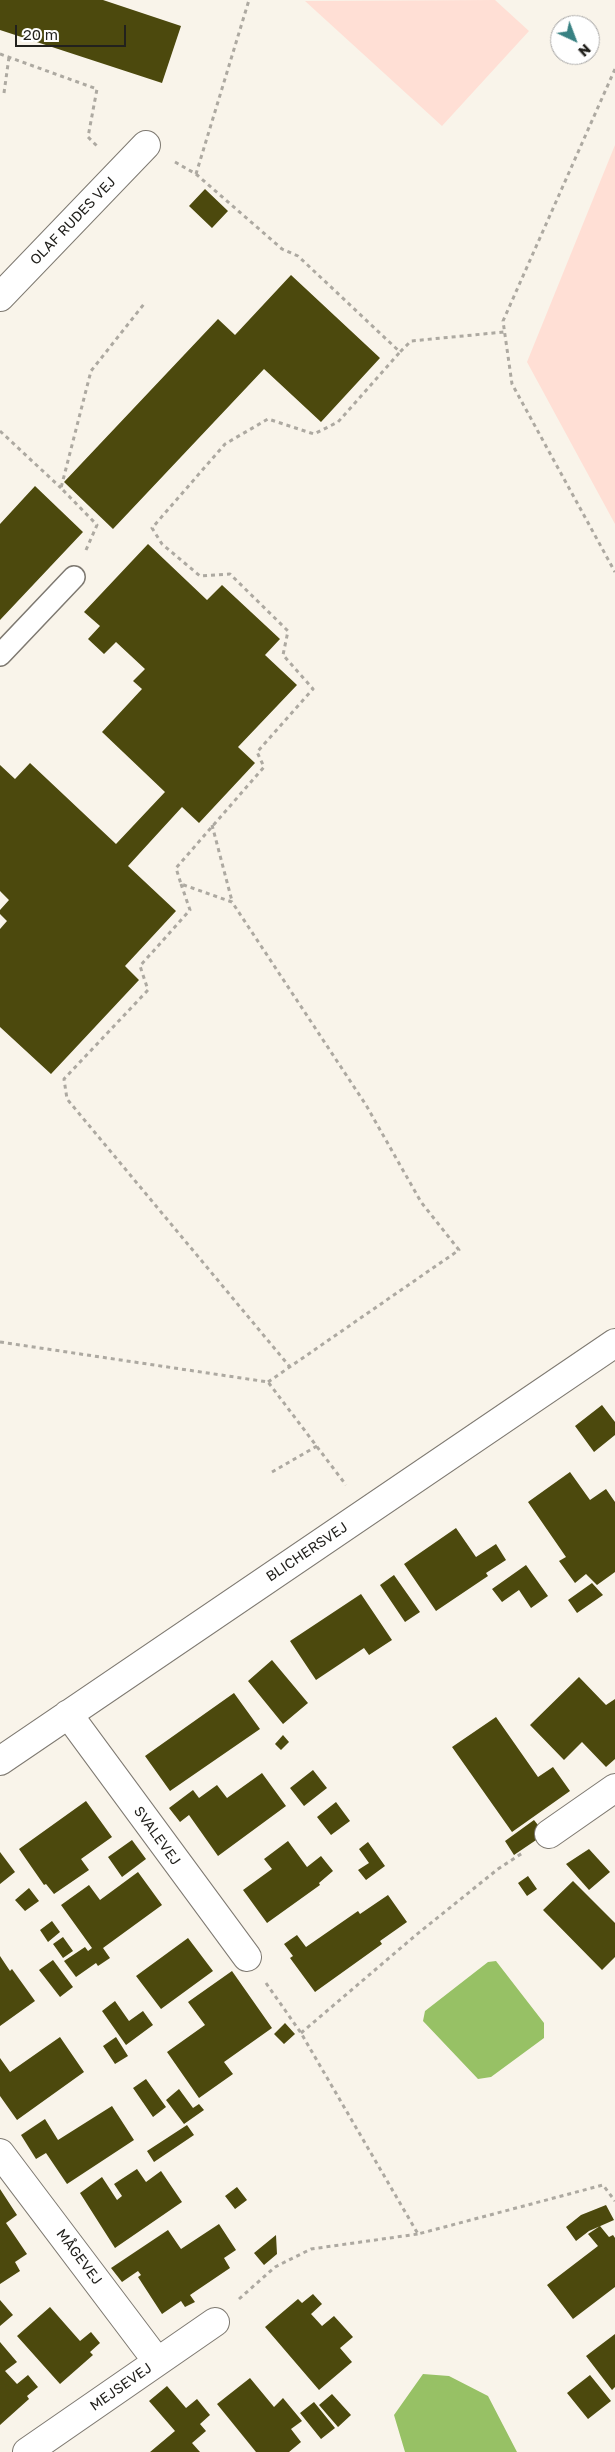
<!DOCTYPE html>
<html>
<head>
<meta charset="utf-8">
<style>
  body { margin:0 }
  #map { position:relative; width:615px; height:2452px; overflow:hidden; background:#f9f4ea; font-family:"Golos Text",sans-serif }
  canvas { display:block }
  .north { position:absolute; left:550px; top:15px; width:50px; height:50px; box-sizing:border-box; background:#fff; border:1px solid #a7a6a5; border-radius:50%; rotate:137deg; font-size:14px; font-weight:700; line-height:20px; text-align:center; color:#22211d }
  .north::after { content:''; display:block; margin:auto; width:18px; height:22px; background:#388182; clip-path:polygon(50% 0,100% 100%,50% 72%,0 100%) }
  .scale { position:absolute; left:15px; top:25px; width:111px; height:22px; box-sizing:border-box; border:2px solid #22211d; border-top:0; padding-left:6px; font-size:15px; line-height:18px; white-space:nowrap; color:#22211d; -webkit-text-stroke:4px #fff; paint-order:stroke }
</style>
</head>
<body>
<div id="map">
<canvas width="615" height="2452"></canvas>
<div class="north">N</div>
<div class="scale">20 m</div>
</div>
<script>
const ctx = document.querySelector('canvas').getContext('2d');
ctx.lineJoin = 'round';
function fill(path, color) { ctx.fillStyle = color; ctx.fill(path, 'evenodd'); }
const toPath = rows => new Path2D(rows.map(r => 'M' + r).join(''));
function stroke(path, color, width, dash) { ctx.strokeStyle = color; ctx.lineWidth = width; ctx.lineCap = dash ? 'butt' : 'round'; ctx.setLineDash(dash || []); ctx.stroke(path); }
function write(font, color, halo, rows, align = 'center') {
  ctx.font = font + ' "Golos Text",sans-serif'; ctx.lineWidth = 5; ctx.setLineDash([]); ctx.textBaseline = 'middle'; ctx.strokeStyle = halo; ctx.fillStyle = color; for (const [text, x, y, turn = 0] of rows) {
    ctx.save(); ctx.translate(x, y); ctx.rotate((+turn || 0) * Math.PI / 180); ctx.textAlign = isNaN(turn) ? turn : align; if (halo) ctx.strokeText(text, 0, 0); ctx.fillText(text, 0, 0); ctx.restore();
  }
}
fill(toPath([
  [495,0,529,31,442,126,305,1],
  [615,145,615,524,527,362]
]), '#ffdfd5');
fill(toPath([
  [496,1961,544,2023,544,2038,491,2077,478,2079,423,2021,425,2011,488,1962],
  [423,2374,449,2376,488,2396,517,2452,405,2452,394,2415]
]), '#97c165');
fill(toPath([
  [0,0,103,0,181,26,162,83,0,30],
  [205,189,228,211,212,228,189,206],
  [291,275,380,358,321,422,264,369,113,529,64,482,218,319,235,335],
  [35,486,83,532,0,620,0,524],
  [148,544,207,600,222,585,280,639,265,655,297,685,238,747,255,763,199,823,182,807,128,866,176,911,125,966,139,980,51,1074,0,1027,0,929,7,921,0,914,0,910,9,900,0,891,0,765,15,779,30,763,116,844,165,792,102,732,142,689,133,681,145,669,116,642,104,654,88,639,100,626,84,612],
  [602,1405,615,1422,615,1435,594,1452,575,1426],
  [570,1472,590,1500,606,1489,615,1502,615,1572,597,1585,586,1574,575,1583,559,1561,566,1557,528,1502],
  [456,1528,476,1557,496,1544,506,1560,486,1573,488,1576,436,1611,404,1564],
  [526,1565,548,1596,531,1608,519,1590,502,1602,492,1589],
  [394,1575,420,1612,405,1622,380,1585],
  [592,1583,603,1595,577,1613,568,1600],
  [361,1594,392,1640,369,1655,364,1648,316,1680,290,1641],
  [272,1660,308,1703,283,1724,248,1681],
  [579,1677,606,1705,615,1699,615,1759,606,1767,582,1742,564,1760,530,1725],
  [234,1693,260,1729,170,1791,145,1756],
  [496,1717,538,1777,553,1767,570,1791,512,1832,452,1747],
  [283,1735,289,1742,281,1750,275,1744],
  [313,1770,327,1788,304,1806,290,1788],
  [262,1773,286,1806,218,1856,189,1815,180,1822,169,1808,193,1790,199,1798,217,1785,227,1798],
  [86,1801,112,1837,81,1859,89,1870,54,1894,46,1884,44,1885,19,1849],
  [336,1802,350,1821,331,1835,317,1817],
  [534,1820,545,1834,514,1855,505,1841],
  [132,1840,146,1859,122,1877,108,1857],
  [288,1841,307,1867,321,1856,333,1871,319,1883,320,1885,267,1923,243,1890,272,1869,264,1859],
  [368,1842,385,1866,366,1880,358,1870,369,1863,359,1849],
  [589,1849,610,1872,589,1890,566,1864],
  [0,1852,15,1872,0,1884],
  [138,1872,162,1905,103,1948,110,1958,98,1966,96,1963,76,1977,64,1961,85,1947,88,1951,92,1948,61,1905,89,1885,100,1900],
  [528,1876,537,1889,527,1896,518,1883],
  [573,1881,615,1923,615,1957,602,1970,543,1910],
  [29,1888,39,1901,25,1911,15,1900],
  [388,1895,407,1922,380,1941,382,1944,315,1992,290,1958,293,1956,284,1944,297,1935,306,1947,358,1911,360,1914],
  [52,1921,60,1932,48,1942,40,1930],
  [63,1937,73,1951,63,1958,53,1944],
  [188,1938,213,1971,161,2009,136,1976],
  [0,1956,10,1971,12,1969,35,2001,0,2026],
  [53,1960,73,1987,60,1997,39,1970],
  [232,1971,272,2028,224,2062,233,2074,199,2098,167,2052,205,2025,188,2002],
  [115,2001,129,2021,143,2011,153,2025,126,2045,102,2011],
  [285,2023,295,2034,284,2044,274,2034],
  [60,2037,84,2072,17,2120,0,2096,0,2058,10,2072],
  [116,2037,128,2056,115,2064,103,2046],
  [146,2079,166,2107,153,2117,133,2088],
  [179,2089,193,2108,199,2104,204,2110,184,2124,166,2100],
  [112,2106,134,2140,67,2184,46,2153,36,2159,21,2135,45,2119,58,2140],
  [187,2125,194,2135,154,2162,147,2151],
  [137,2169,146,2182,161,2171,182,2202,115,2248,80,2193,102,2177,117,2200,122,2196,114,2184],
  [237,2187,247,2200,235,2209,225,2196],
  [0,2189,17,2215,6,2223,27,2254,15,2262,20,2271,0,2284],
  [606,2205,614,2220,589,2231,576,2241,566,2227,581,2215],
  [219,2224,236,2250,224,2258,230,2268,190,2295,195,2302,185,2307,181,2301,162,2314,138,2277,141,2275,138,2271,122,2282,111,2268,168,2230,181,2249],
  [600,2226,609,2237,613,2235,615,2238,615,2287,573,2319,547,2285,598,2246,588,2234],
  [276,2235,277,2254,264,2265,254,2253],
  [313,2294,322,2304,311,2314,322,2326,334,2316,353,2337,340,2348,352,2362,319,2390,265,2327,298,2299,302,2303],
  [0,2300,13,2315,0,2326],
  [50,2307,80,2341,91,2332,100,2343,90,2352,93,2355,60,2384,17,2336],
  [615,2334,615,2387,612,2390,586,2356],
  [0,2342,17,2362,5,2371,17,2384,28,2375,38,2387,27,2396,29,2399,0,2425],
  [590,2375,611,2401,588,2419,567,2393],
  [250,2378,274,2407,283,2398,302,2421,291,2429,301,2442,289,2452,256,2452,217,2404],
  [167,2386,186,2408,197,2399,210,2415,200,2424,206,2431,192,2443,200,2452,150,2452,175,2431,149,2401],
  [332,2394,351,2415,338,2427,319,2405],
  [314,2402,335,2428,321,2439,300,2413]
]), '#4c490d');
const lane = toPath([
  [0,655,74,577]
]);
const street = toPath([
  [0,297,146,145],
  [68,1714,247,1957],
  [0,1761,615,1343],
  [549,1834,615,1788],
  [0,2153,157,2361],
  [27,2452,215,2322]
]);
stroke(lane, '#7e7971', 24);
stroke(street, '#7e7971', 30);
stroke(toPath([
  [0,54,97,89,88,137,98,147],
  [615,69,503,321,512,384,615,572],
  [4,93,9,57],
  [175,162,196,174,249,0],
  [196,174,282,249,298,256,400,352,411,341,504,332],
  [0,431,61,488],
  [86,550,97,525,61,488,91,371,144,304],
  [212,825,232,901],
  [181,884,190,910,140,966,148,990,64,1079,67,1099,290,1367],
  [0,1342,268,1382,346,1485],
  [268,1382,459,1250,421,1202,366,1105,232,902,181,884,176,868,264,767,257,752,313,689,283,655,288,631,230,574,200,576,162,544,152,528,225,444,268,419,314,434,338,422,400,352],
  [272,1472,317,1446],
  [266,1983,301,2033,418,2234,603,2185,615,2201],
  [301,2033,416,1935,498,1869,524,1852],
  [239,2299,275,2267,311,2249,418,2234]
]), '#ada9a1', 3, [4, 4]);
stroke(lane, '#fff', 21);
stroke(street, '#fff', 28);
write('14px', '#22211d', '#fff', [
  ["OLAF RUDES VEJ",73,221,-46],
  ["BLICHERSVEJ",307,1552,-34],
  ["SVALEVEJ",157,1836,54],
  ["MÅGEVEJ",79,2257,53],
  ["MEJSEVEJ",121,2387,-35]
]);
</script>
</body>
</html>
